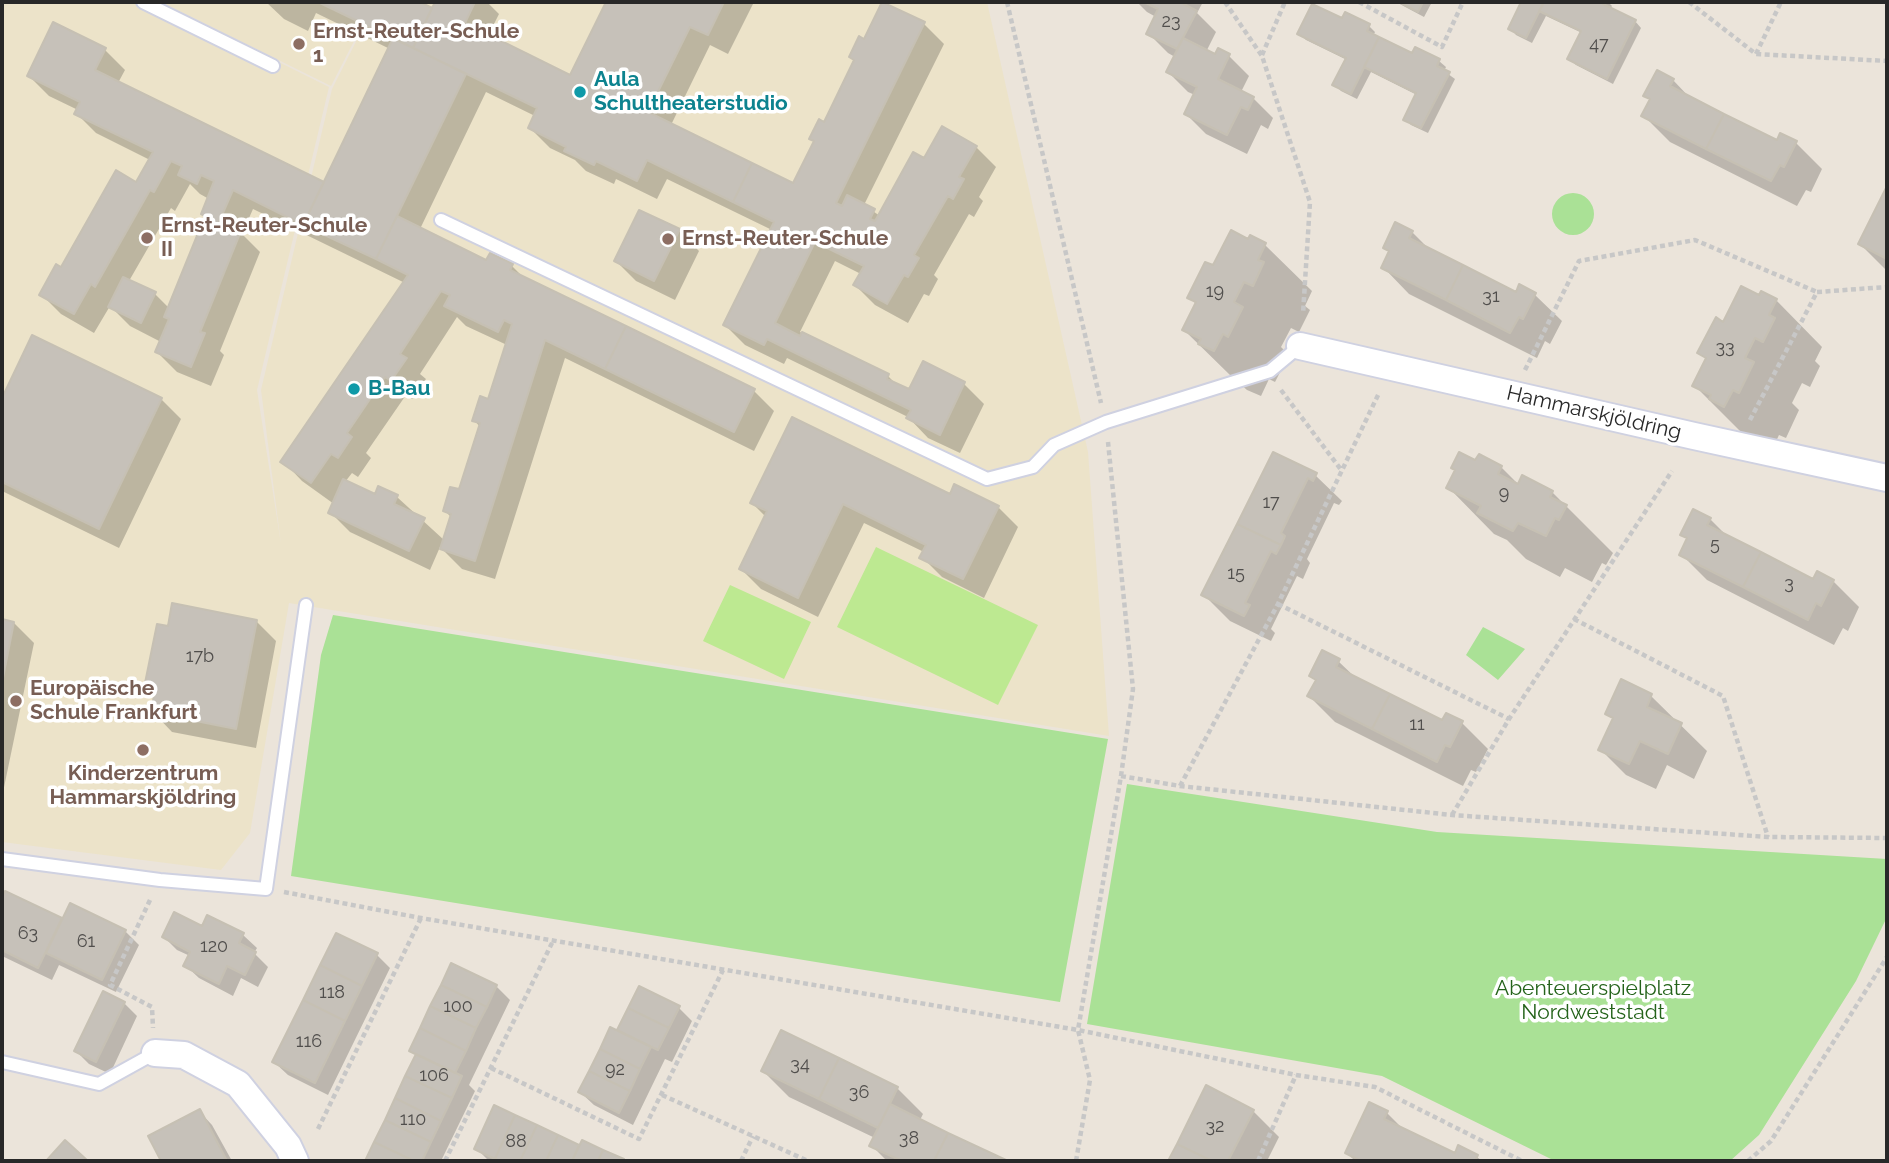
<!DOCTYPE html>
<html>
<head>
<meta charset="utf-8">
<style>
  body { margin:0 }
  #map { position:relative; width:1889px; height:1163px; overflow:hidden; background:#ebe4da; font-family:Raleway,sans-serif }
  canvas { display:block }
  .frame { position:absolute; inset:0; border:4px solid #282828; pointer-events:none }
</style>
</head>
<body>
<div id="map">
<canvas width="1889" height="1163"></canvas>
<div class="frame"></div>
</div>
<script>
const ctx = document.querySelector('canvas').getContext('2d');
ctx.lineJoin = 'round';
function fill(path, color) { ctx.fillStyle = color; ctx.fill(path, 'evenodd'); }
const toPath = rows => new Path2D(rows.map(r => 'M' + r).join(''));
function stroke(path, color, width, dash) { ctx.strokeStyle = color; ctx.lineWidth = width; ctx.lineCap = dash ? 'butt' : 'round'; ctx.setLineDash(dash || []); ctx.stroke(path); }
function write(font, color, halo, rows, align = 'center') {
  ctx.font = font + ' Raleway,sans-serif'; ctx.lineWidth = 7; ctx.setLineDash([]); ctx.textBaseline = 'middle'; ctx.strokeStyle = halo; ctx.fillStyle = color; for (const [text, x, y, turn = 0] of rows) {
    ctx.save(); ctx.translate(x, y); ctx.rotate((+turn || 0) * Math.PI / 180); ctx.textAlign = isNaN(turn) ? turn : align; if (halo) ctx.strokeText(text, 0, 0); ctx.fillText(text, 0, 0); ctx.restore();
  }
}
fill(toPath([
  [2,2,158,2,329,87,257,390,281,544,261,390,332,89,376,2,987,2,1088,452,1109,736,289,603,250,833,221,870,2,842],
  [161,2,374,2,331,86]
]), '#ece3c9');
fill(toPath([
  '1552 214a21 21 0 1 1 42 0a21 21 0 1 1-42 0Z',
  [333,615,1108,739,1060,1002,291,876,321,655],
  [1483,627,1525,649,1498,680,1466,655],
  [1127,784,1437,832,1887,859,1887,917,1856,981,1759,1135,1730,1161,1555,1161,1382,1076,1087,1024]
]), '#aae196');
fill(toPath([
  [876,547,1038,625,998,705,837,627],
  [730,585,811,622,784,679,703,641]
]), '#bde991');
fill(toPath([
  [266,2,416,2,433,10,437,2,487,2,499,14,488,36,571,77,608,2,754,2,728,54,710,45,671,125,794,185,865,41,924,24,944,44,864,205,880,216,924,160,976,147,996,167,979,197,983,201,974,217,969,214,934,275,938,279,929,296,924,294,908,323,875,305,855,285,861,274,835,261,800,332,888,376,899,387,909,392,964,384,984,404,960,453,928,438,908,417,787,358,784,364,745,345,725,325,772,230,667,179,657,199,616,179,614,184,586,171,575,160,550,148,530,128,535,116,486,92,420,229,487,262,512,266,527,281,754,391,774,411,754,451,565,358,495,579,462,569,440,547,430,570,350,532,330,512,334,504,302,481,283,461,405,283,253,209,242,234,260,252,220,351,224,355,211,386,177,372,157,352,161,342,130,326,110,306,94,333,61,314,41,294,137,184,150,160,96,133,76,113,78,110,49,96,29,76,105,50,125,70,118,83,325,184,390,49,316,13,308,31,284,19],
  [190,184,200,194,209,199,206,217,169,308,155,294,129,281,171,208,175,211],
  [457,317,466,326,507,345,489,401,474,420,480,427,460,492,445,511,452,518,444,540,397,497,376,497,345,482,352,473,358,477,371,458,366,453,406,395,412,399,426,379,420,374],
  [1137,2,1203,2,1197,13,1216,32,1206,52,1216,57,1229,56,1249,76,1241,92,1253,98,1273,118,1268,129,1261,125,1247,154,1206,134,1186,114,1195,95,1188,92,1168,72,1175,57,1168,53,1148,33,1156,17,1147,12],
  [1396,2,1432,2,1424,17],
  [1517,2,1608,2,1612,6,1610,9,1635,21,1641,28,1613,84,1576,65,1569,59,1582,33,1546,16,1532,43,1516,35,1510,28,1522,4],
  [1342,21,1369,26,1375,32,1373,36,1413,56,1416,49,1439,61,1446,67,1444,71,1455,79,1428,133,1411,125,1405,119,1417,95,1371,72,1357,99,1341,91,1335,85,1347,60,1306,40,1300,34],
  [1673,80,1691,99,1777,142,1781,135,1796,143,1822,169,1811,192,1806,190,1797,206,1670,142,1644,116,1651,101,1645,96],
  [1887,190,1887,271,1860,244],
  [679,231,699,251,675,300,636,281,616,261],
  [1412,232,1431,251,1516,294,1520,287,1535,295,1562,321,1550,344,1545,341,1537,358,1409,294,1383,267,1390,253,1385,248],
  [1251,237,1265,245,1312,291,1305,306,1310,310,1299,332,1291,328,1281,347,1289,355,1275,382,1269,379,1261,396,1247,390,1231,376,1184,330,1197,305,1189,297,1214,268,1249,241],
  [1759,297,1776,300,1822,347,1815,361,1820,366,1810,387,1802,383,1792,403,1799,410,1786,438,1779,435,1771,452,1741,432,1694,385,1707,360,1699,353,1724,324],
  [32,338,161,399,181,419,119,548,2,491,2,402],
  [1274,454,1315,475,1342,501,1339,505,1334,503,1307,559,1310,563,1303,579,1297,576,1271,629,1275,633,1271,641,1230,621,1204,595],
  [1476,462,1501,467,1519,485,1552,492,1613,553,1606,565,1602,563,1592,582,1565,568,1560,577,1526,559,1507,540,1494,534,1448,487],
  [950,496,998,507,1018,527,984,598,942,577,922,557,924,552,864,523,818,617,761,589,741,569,766,517,752,503],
  [1710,519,1728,537,1814,581,1818,574,1833,581,1859,607,1848,631,1843,628,1834,645,1707,580,1681,554,1688,540,1682,535],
  [2,621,14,623,34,643,2,797],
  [256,621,276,641,256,748,172,732,152,711,155,696,146,687,169,628],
  [1338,661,1357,679,1443,722,1462,723,1488,749,1476,772,1471,770,1463,786,1335,722,1309,696,1317,682,1311,676],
  [1651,696,1707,751,1694,779,1667,765,1656,789,1626,775,1600,749,1614,720,1607,713],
  [6,893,63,921,71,905,125,931,139,945,116,992,59,965,52,980,2,956,2,901],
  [208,917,243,935,257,948,254,953,268,967,258,987,241,978,233,996,199,978,185,965,190,956,177,950,164,937,202,929],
  [377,955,390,968,328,1095,288,1075,274,1062],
  [496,986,510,1000,469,1085,475,1091,441,1161,367,1161,417,1056,411,1051],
  [640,988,679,1008,692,1021,672,1062,665,1059,633,1125,594,1105,580,1092,618,1032],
  [124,1003,137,1016,110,1074,89,1064,76,1051],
  [763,1071,897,1088,923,1114,920,1120,1004,1161,887,1161,871,1145,875,1138,789,1097],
  [1206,1088,1253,1111,1279,1137,1267,1161,1170,1161],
  [495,1107,580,1148,583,1142,624,1161,489,1161,476,1148],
  [199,1111,212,1125,232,1161,163,1161,150,1137],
  [1387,1113,1404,1130,1455,1155,1477,1157,1482,1161,1355,1161,1347,1153]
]), '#0003');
const building = toPath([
  [318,2,420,2,432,8,413,48,318,2],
  [435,2,475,2,465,23,570,75,606,2,724,2,708,35,690,27,648,112,752,163,733,202,647,160,637,181,596,161,594,165,564,151,566,147,528,128,537,108,413,48,435,2],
  [882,2,925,22,836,203,842,206,847,195,875,209,870,219,875,221,913,152,924,158,942,126,977,146,959,177,964,179,953,199,948,196,914,255,919,258,908,277,904,275,887,304,853,285,864,266,815,242,775,323,800,336,802,332,889,374,887,379,909,389,923,361,965,382,940,435,906,418,911,410,767,339,764,345,723,325,774,222,733,202,752,163,793,183,814,141,809,139,819,119,824,122,854,60,849,57,859,36,864,39,882,2],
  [1144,2,1180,2,1197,11,1177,49,1146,34,1158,9,1144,2],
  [1399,2,1423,2,1418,12,1399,2],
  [1521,2,1544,2,1526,38,1508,29,1521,2],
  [1544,2,1605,2,1603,4,1636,20,1607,79,1567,59,1581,31,1539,11,1544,2],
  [1312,4,1342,18,1345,12,1370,24,1367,31,1379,37,1351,94,1332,85,1346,58,1297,34,1312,4],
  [53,22,106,48,95,70,324,182,303,225,233,190,219,222,241,231,200,332,205,333,191,367,155,352,169,319,164,317,205,216,201,214,214,181,201,175,197,184,178,175,182,166,171,161,154,192,150,190,95,287,91,284,74,314,39,295,56,264,61,267,116,170,136,182,153,152,74,114,80,102,27,76,53,22],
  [1379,37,1412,53,1415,47,1440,59,1437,66,1450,72,1421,128,1403,120,1416,93,1364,67,1379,37],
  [393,38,466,74,376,259,303,225,393,38],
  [1183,38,1215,54,1218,48,1230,54,1218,79,1254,97,1248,110,1241,107,1227,135,1184,114,1197,87,1166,72,1183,38],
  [1657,70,1674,79,1670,86,1724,114,1706,149,1641,116,1650,99,1643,96,1657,70],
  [1724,114,1777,140,1780,133,1797,141,1784,167,1780,165,1771,181,1706,149,1724,114],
  [1887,186,1887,259,1858,244,1887,186],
  [639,210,680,229,654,281,614,261,639,210],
  [397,216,486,260,490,253,513,264,510,270,626,326,605,369,545,340,475,561,440,549,451,514,443,511,450,487,459,489,480,423,472,421,480,396,488,399,512,324,504,320,498,332,444,306,450,295,441,291,400,354,407,358,391,381,385,377,347,433,352,437,338,458,331,454,311,483,280,462,408,275,376,259,397,216],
  [1395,222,1413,231,1409,238,1463,265,1446,300,1381,268,1389,251,1383,248,1395,222],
  [1231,230,1248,239,1250,235,1266,243,1258,260,1264,262,1253,286,1244,282,1234,302,1243,307,1228,337,1223,334,1214,351,1198,344,1201,339,1182,330,1196,302,1187,298,1205,262,1213,265,1231,230],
  [1463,265,1516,292,1519,284,1536,293,1523,319,1519,317,1510,333,1446,300,1463,265],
  [123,277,156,292,141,323,108,307,123,277],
  [1741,286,1759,295,1761,291,1777,299,1769,315,1775,318,1763,342,1755,338,1745,358,1754,362,1739,393,1733,390,1724,407,1709,399,1711,395,1692,386,1706,358,1697,353,1716,317,1723,322,1741,286],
  [626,326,755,389,734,432,605,369,626,326],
  [32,335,162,398,99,529,2,482,2,398,32,335],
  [792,417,950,494,954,484,999,506,963,579,919,558,926,545,843,504,798,598,739,569,767,511,750,503,792,417],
  [1273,452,1317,473,1313,481,1308,478,1281,533,1285,536,1281,545,1237,524,1273,452],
  [1459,452,1475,460,1479,454,1502,466,1498,474,1518,484,1522,475,1553,491,1550,497,1567,505,1559,520,1555,518,1546,536,1518,523,1513,531,1477,513,1481,506,1446,488,1455,470,1451,468,1459,452],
  [343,479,375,494,378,486,398,495,394,504,425,518,409,551,328,513,343,479],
  [1693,509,1711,518,1707,525,1761,552,1743,587,1679,555,1687,538,1680,535,1693,509],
  [1237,524,1281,545,1276,554,1271,551,1245,603,1250,605,1244,616,1201,595,1237,524],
  [1761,552,1813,579,1817,571,1834,580,1821,606,1816,603,1808,620,1743,587,1761,552],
  [172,603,257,620,236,729,151,712,155,690,144,688,157,624,168,626,172,603],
  [2,619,14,622,2,683,2,619],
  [1322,650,1340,659,1336,667,1390,694,1372,729,1307,696,1316,680,1309,676,1322,650],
  [1621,679,1652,694,1647,707,1682,723,1668,754,1640,741,1629,764,1598,750,1613,718,1605,714,1621,679],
  [1390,694,1442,720,1446,713,1463,721,1450,747,1445,745,1437,762,1372,729,1390,694],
  [5,891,62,918,38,968,2,950,2,897,5,891],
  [70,903,126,930,102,980,46,953,70,903],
  [174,912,202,926,207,915,244,933,239,943,256,952,245,975,227,966,219,984,183,966,190,952,162,937,174,912],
  [336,933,378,953,362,986,320,965,336,933],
  [451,963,497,985,487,1007,441,985,451,963],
  [320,965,362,986,345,1021,303,1000,320,965],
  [441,985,487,1007,476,1028,430,1006,441,985],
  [639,986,680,1006,669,1028,628,1008,639,986],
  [103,991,125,1002,96,1062,74,1051,103,991],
  [303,1000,345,1021,315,1083,272,1062,303,1000],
  [430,1006,476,1028,466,1051,420,1028,430,1006],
  [628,1008,669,1028,658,1050,617,1030,628,1008],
  [610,1027,651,1047,640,1069,600,1049,610,1027],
  [420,1028,466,1051,455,1073,409,1051,420,1028],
  [781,1030,839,1058,819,1099,761,1071,781,1030],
  [600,1049,640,1069,630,1091,589,1071,600,1049],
  [416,1054,462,1076,452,1098,405,1076,416,1054],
  [839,1058,898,1087,878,1128,819,1099,839,1058],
  [589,1071,630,1091,619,1113,578,1092,589,1071],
  [405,1076,452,1098,441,1121,395,1098,405,1076],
  [1206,1085,1254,1110,1228,1161,1212,1161,1177,1144,1206,1085],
  [395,1098,441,1121,431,1142,385,1120,395,1098],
  [1369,1102,1388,1111,1384,1119,1455,1153,1458,1145,1478,1155,1475,1161,1361,1161,1345,1153,1369,1102],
  [890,1104,948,1133,934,1161,902,1161,869,1146,890,1104],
  [494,1105,515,1115,495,1159,474,1149,494,1105],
  [200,1109,227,1161,161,1161,148,1136,200,1109],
  [515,1115,537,1125,520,1161,501,1161,495,1159,515,1115],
  [385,1120,431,1142,422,1161,414,1161,374,1142,385,1120],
  [537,1125,558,1135,546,1161,520,1161,537,1125],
  [948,1133,1006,1160,1006,1161,934,1161,948,1133],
  [558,1135,579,1145,572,1161,546,1161,558,1135],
  [65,1140,88,1161,46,1161,65,1140],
  [582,1140,603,1150,598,1161,572,1161,582,1140],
  [374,1142,414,1161,365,1161,374,1142],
  [1177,1144,1212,1161,1168,1161,1177,1144],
  [603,1150,624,1159,623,1161,598,1161,603,1150]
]);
fill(building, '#c6c1b9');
stroke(building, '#c6c0b3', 2);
const service = toPath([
  [143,2,273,66],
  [441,220,987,479,1033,467,1054,445,1106,422,1270,371,1300,346],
  [2,859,160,880,266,889,306,605],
  [2,1062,99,1084,155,1053]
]);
const minor = toPath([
  [1300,346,1694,436,1887,478],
  [155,1053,184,1055,238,1084,288,1146,295,1161]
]);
stroke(service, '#cfd1e1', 16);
stroke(minor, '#cfd1e1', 30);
stroke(toPath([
  [1007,2,1101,403],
  [1225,2,1262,56,1310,202,1303,314],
  [1359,2,1442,47,1463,2],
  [1689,2,1756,54,1887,61],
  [1756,54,1781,2],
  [1262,55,1285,2],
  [1525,370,1579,261,1695,240,1817,292],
  [1281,390,1342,471],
  [1750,420,1817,292,1887,287],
  [1278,604,1509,719],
  [1574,619,1723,696,1768,837],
  [1121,776,1180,786,1452,815,1768,837,1887,838],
  [1180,786,1278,604,1379,393],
  [1452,815,1509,719,1672,471],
  [284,892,421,918,1078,1030,1296,1075,1375,1087,1522,1161],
  [150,900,110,985,152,1007,153,1028],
  [491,1068,639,1139,723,970],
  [662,1095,808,1161],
  [318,1129,421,918],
  [445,1161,553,941],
  [741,1161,753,1136],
  [1076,1161,1090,1080,1078,1030,1121,776,1133,689,1108,442],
  [1258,1161,1296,1075],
  [1748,1161,1771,1141,1887,957]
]), '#c7c7c7', 4.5, [5, 3.5]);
stroke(service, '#fff', 12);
stroke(minor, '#fff', 26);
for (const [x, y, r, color] of [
  [299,44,7,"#8d6e63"],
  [580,92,7,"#0f9aa8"],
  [147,238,7,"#8d6e63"],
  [668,239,7,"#8d6e63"],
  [354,389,7,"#0f9aa8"],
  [16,701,7,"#8d6e63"],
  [143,750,7,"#8d6e63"]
]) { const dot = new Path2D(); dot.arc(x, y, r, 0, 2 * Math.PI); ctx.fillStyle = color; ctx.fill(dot); stroke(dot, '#fff', 2.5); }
write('18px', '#504e4c', null, [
  ["23",1171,22],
  ["47",1599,45],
  ["19",1215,292],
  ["31",1491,297],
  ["33",1725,348],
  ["9",1504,494],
  ["17",1271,503],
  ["5",1715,545],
  ["15",1236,574],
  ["3",1789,584],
  ["17b",200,657],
  ["11",1417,725],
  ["63",28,934],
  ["61",86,942],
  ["120",214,947],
  ["118",332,993],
  ["100",458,1007],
  ["116",309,1042],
  ["34",800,1065],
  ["92",615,1070],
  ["106",434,1076],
  ["36",859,1093],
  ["110",413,1120],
  ["32",1215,1127],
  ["38",909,1139],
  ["88",516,1142]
]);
write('bold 21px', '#785e54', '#fff', [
  ["Ernst-Reuter-Schule",313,32],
  ["1",313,56],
  ["Ernst-Reuter-Schule",161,226],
  ["II",161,250],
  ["Ernst-Reuter-Schule",682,239],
  ["Europäische",30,689],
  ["Schule Frankfurt",30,713],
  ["Kinderzentrum",143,774,"center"],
  ["Hammarskjöldring",143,798,"center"]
], 'left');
write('bold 21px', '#0d838f', '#fff', [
  ["Aula",594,80],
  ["Schultheaterstudio",594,104],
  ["B-Bau",368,389]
], 'left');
write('21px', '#282828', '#fff', [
  ["Hammarskjöldring",1594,413,13]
]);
write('21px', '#24631a', '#fff', [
  ["Abenteuerspielplatz",1593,989],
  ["Nordweststadt",1593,1013]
]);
</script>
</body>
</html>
